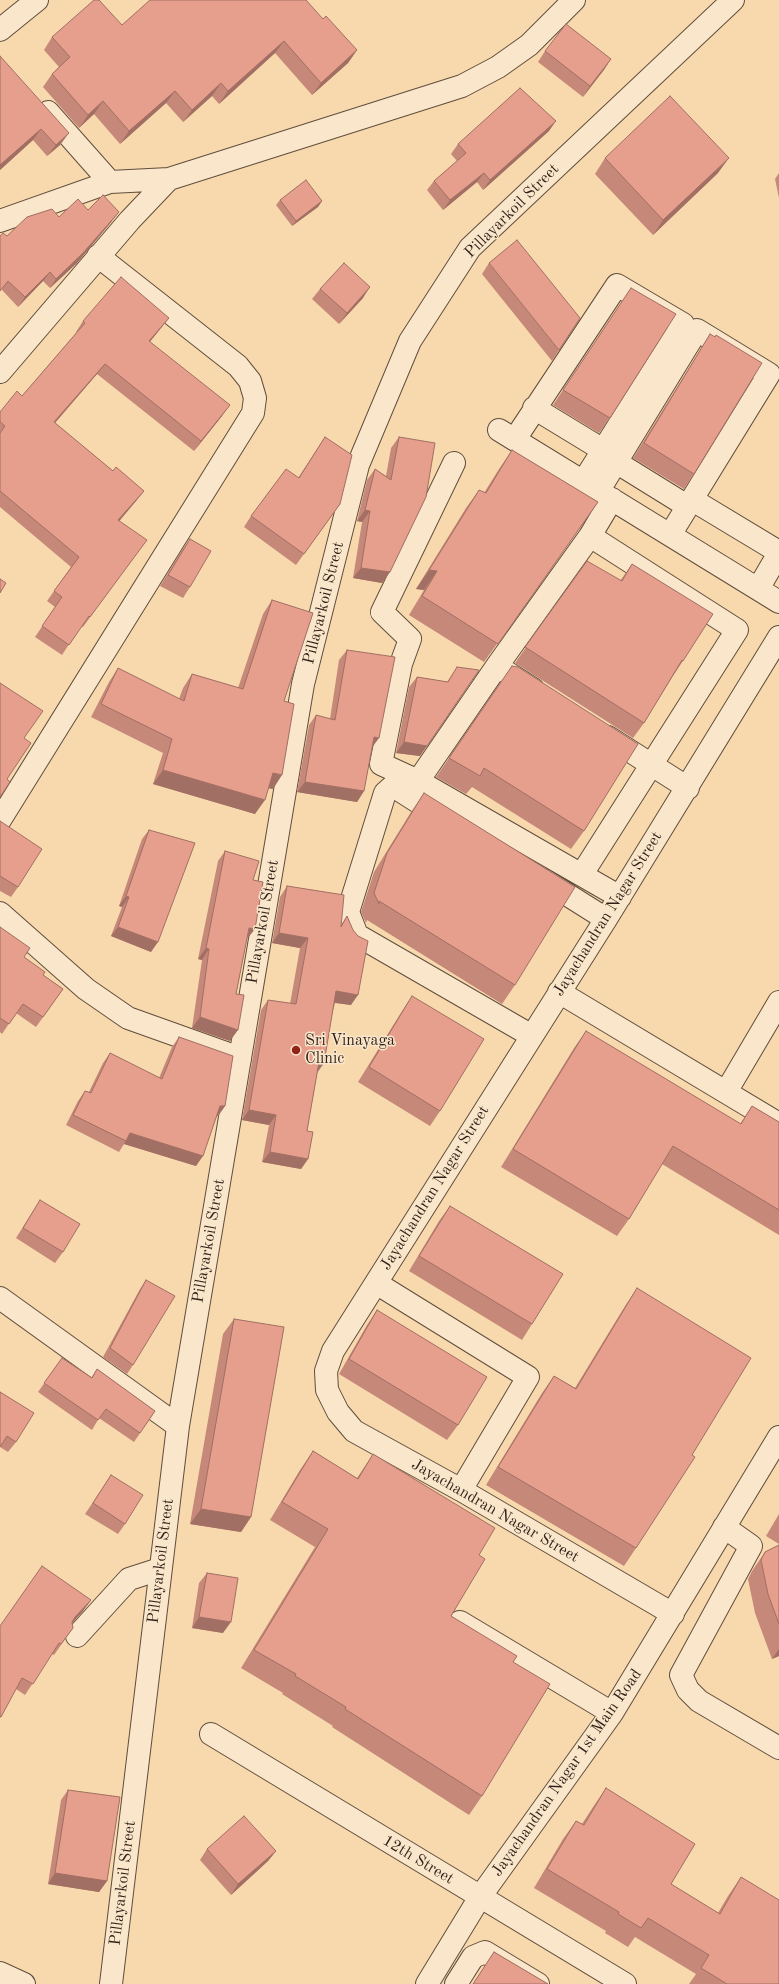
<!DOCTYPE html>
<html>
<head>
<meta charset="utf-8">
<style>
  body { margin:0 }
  canvas { display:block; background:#f8d9ad }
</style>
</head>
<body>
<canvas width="779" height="1984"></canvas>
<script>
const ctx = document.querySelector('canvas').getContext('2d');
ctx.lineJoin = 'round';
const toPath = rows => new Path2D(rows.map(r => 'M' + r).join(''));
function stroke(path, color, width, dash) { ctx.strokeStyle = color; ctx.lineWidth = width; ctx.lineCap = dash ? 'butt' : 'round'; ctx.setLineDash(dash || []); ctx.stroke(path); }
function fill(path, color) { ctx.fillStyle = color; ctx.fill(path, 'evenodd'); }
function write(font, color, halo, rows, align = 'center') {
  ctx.font = font + ' "Old Standard TT",serif'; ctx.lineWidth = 3; ctx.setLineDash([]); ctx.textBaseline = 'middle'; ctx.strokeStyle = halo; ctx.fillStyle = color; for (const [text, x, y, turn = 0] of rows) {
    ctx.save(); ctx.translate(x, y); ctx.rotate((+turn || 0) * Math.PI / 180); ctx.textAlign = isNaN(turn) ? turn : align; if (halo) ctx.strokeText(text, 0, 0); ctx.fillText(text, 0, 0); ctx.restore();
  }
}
const minor = toPath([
  [0,30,37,0],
  [48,112,110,182],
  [0,221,110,182,169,179],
  [0,372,130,220,169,179,462,86,498,67,529,45,574,0],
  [534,408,603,450],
  [499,430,779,602],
  [515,439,617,285,683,324,583,482],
  [616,462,687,506],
  [599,490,697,330,769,374,670,535],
  [701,505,779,552],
  [758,589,779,553],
  [497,666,418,781,620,897],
  [533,689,497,666,590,536],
  [608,737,688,788],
  [418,781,381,764,401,664,410,639,382,612,454,463],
  [443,818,393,786,385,793,348,912,357,935,532,1036],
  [0,820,253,413,255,398,250,381,238,366,98,256],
  [582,874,737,630,590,536,612,499],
  [544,880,606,919],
  [0,913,86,989,128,1018,240,1058],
  [559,992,779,1124],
  [726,1092,779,1002],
  [376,1283,528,1377,461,1490],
  [724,1527,751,1546,681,1675,688,1690,699,1701,779,1748],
  [673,1614,461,1490,354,1431,338,1412,327,1390,326,1371,333,1351,606,919,779,637],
  [460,1622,612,1713],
  [77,1636,129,1579,160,1569],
  [211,1734,625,1984],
  [0,1973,24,1984],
  [427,1984,480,1897,612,1713,779,1437],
  [456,1984,473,1957,485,1952,538,1984]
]);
const tertiary = toPath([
  [0,1298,178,1426],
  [111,1984,178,1426,303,684,358,465,410,341,470,248,733,0]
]);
stroke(minor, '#604e3d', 24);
stroke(tertiary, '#604e3d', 24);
stroke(minor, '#fae6ca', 22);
stroke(tertiary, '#fae6ca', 22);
fill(toPath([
  [323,19,357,50,348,63,312,95,275,53,219,104,212,96,183,122,166,103,120,144,94,114,79,128,43,87,52,74,59,67,44,50,52,37,122,25],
  [545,51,611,59,583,97,538,62],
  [0,56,60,145,47,156,33,140,0,170],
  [549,131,483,190,477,182,443,210,427,190,434,181,457,161,451,154,458,144],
  [605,158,718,173,653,235,595,174],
  [779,173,779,198,775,179],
  [280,200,322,201,318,207,292,226,276,205],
  [88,210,112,221,77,263,50,288,43,281,18,307,2,290,7,236,59,217],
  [489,263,559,350,552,361,482,274],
  [631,288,610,418,599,433,553,405],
  [320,289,363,298,339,324,312,299],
  [169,318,161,328,150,342,222,416,194,451,97,374,55,423,113,471,144,491,136,501,119,521,139,550,83,627,81,626,62,655,35,637,55,607,47,601,71,567,0,507,0,412,22,396,77,332,76,332,83,321],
  [710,334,694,474,684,489,633,458,700,350],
  [325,437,340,504,296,565,244,527,251,516,298,478],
  [399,437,390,572,382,583,353,578,362,522,357,521,367,480,375,469,386,476,391,448],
  [512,450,598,502,484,662,409,615,424,590,416,589,466,508,479,490,484,493,499,469],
  [190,539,190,587,183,598,160,586,182,550],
  [587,561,620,581,632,564,683,661,673,676,644,723,633,738,515,663],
  [272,600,284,701,273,789,268,788,255,814,153,784,163,753,91,717,109,682,118,668,179,699,183,688,192,674,238,688,263,614],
  [347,650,372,748,364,791,357,802,297,792,309,725,316,715,330,719,339,660],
  [512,666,584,831,571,849,472,787,466,794,436,777],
  [457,667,420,756,396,753,409,687,417,677,447,682],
  [424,793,515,985,502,1004,367,920,366,923,361,912,374,872,411,812],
  [0,821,18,887,11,897,0,891],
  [149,830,151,952,111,936,122,907,119,906,142,839],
  [225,851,253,880,247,939,236,994,230,1041,192,1028,202,960,198,959,218,861],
  [287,886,341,925,347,916,351,1005,335,1003,317,1073,307,1131,308,1159,301,1169,262,1162,269,1125,242,1120,261,1010,268,1000,290,1004,300,948,272,943,280,897],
  [0,927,24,957,43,975,63,989,36,1027,16,1013,2,1034,0,1032],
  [412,996,440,1111,430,1126,358,1082,402,1011],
  [586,1031,740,1124,752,1106,779,1122,779,1235,662,1164,629,1219,617,1236,501,1167,574,1048],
  [179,1037,225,1106,218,1116,217,1116,196,1166,124,1144,119,1152,66,1125,78,1101,85,1091,89,1092,103,1063,110,1053,159,1078,172,1047],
  [40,1200,63,1252,55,1263,16,1238,33,1211],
  [450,1206,532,1324,522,1340,409,1271,439,1221],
  [146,1280,133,1365,127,1374,103,1357,140,1289],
  [637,1288,636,1548,624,1566,486,1485,542,1393,554,1376,575,1388,625,1306],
  [377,1310,458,1425,447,1440,339,1374,367,1325],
  [234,1319,251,1517,241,1532,190,1524,223,1334],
  [62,1358,91,1378,97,1369,155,1411,134,1442,99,1418,92,1430,38,1392],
  [0,1392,16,1442,8,1452,0,1447],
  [313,1451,357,1478,373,1454,479,1555,451,1616,513,1662,482,1796,469,1815,332,1727,333,1726,282,1694,283,1693,241,1668,315,1547,270,1520,300,1470],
  [111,1475,125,1524,118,1534,85,1514],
  [779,1514,779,1544,766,1536],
  [779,1545,779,1656,772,1659,755,1613,748,1579,752,1571,765,1552],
  [207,1573,223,1633,192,1628,199,1583],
  [91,1600,83,1611,72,1622,73,1628,54,1655,52,1654,25,1695,16,1689,0,1626],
  [606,1788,671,1884,718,1913,728,1896,741,1877,779,1984,689,1984,696,1974,635,1937,628,1947,605,1933,606,1931,534,1888,563,1839,576,1821,582,1824,593,1807],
  [68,1790,107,1881,99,1892,48,1884,61,1800],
  [207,1849,276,1851,268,1861,231,1895,200,1860],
  [494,1952,548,1984,473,1984]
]), '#c68879');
fill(toPath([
  [284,41,275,53,219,104,228,91],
  [357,50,348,63,312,95,321,83],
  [611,59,604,70,583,97,590,86],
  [221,83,212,96,183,122,192,110],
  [175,91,166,103,120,144,129,131],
  [103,101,94,114,79,128,88,115],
  [556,121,549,131,483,190,490,180],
  [41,129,33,140,0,170,0,165],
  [69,133,60,145,47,156,56,145],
  [729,158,718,173,653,235,663,220],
  [484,173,477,182,443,210,450,200],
  [322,201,318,207,292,226,296,221],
  [119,212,112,221,77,263,50,288,56,279],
  [50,272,43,281,18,307,25,297],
  [370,287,363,298,339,324,347,313],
  [169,318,161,328,142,351,149,341],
  [105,364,97,374,47,432,54,422],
  [230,405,222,416,194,451,201,441],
  [144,491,136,501,111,531,118,520],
  [365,510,370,511,362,522,357,521],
  [361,568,390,572,382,583,353,578],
  [429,570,437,571,424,590,416,589],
  [374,737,379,738,371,749],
  [404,742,427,746,420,756,396,753],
  [163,770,265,800,255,814,153,784],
  [273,773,282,775,273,789,263,787],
  [305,782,364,791,357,802,297,792],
  [126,896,129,897,122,907,119,906],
  [118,927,158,942,151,952,111,936],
  [249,928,255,929,247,939],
  [279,933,308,938,300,948,272,943],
  [206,948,209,949,202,960,198,959],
  [336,991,358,995,351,1005,329,1002],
  [200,1017,238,1030,230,1041,192,1028],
  [319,1062,324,1063,317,1073],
  [220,1106,225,1106,218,1116,213,1116],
  [249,1110,276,1115,269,1125,242,1120],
  [130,1133,203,1156,196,1166,124,1144],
  [270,1152,308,1159,301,1169,262,1162],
  [201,1509,251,1517,241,1532,190,1524],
  [91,1600,83,1611,68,1628,75,1617],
  [199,1617,231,1622,223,1633,192,1628],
  [779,1649,779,1656,772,1659],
  [276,1851,268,1861,231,1895,238,1884],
  [55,1873,107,1881,99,1892,48,1884]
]), '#a16f63');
const building = toPath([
  [94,0,99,0,122,25,150,0,306,0,323,19,326,16,357,50,321,83,284,41,228,91,221,83,192,110,175,91,129,131,103,101,88,115,52,74,70,57,52,37,94,0],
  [566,24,611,59,590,86,545,51,566,24],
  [0,56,69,133,56,145,41,129,0,165,0,56],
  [520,88,556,121,490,180,484,173,450,200,434,181,466,153,458,144,520,88],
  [670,96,729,158,663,220,605,158,670,96],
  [306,180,322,201,296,221,280,200,306,180],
  [103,195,119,212,83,253,56,279,50,272,25,297,8,281,0,291,0,236,3,233,7,236,27,217,52,209,59,217,78,199,88,210,103,195],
  [517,240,580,318,559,350,489,263,517,240],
  [344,263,370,287,347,313,320,289,344,263],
  [121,277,169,318,149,341,230,405,201,441,105,364,54,422,113,471,116,467,144,491,118,520,147,540,90,617,89,616,69,645,42,626,62,597,54,591,79,557,0,491,0,433,5,426,0,422,0,412,17,391,22,396,85,323,83,321,121,277],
  [631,288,676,314,610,418,563,390,631,288],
  [710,334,715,337,716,335,762,363,694,474,644,443,710,334],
  [325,437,352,455,340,504,304,554,251,516,286,469,299,478,325,437],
  [399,437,435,443,426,497,390,572,361,568,370,511,365,510,375,469,391,480,399,437],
  [512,450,598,502,498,644,422,596,437,571,429,570,479,490,486,493,512,450],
  [190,539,211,551,190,587,168,575,190,539],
  [587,561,622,581,632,564,713,614,683,661,682,660,644,723,525,647,587,561],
  [0,579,6,583,0,593,0,579],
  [272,600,313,613,284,701,294,704,282,775,273,773,265,800,163,770,172,739,101,704,118,668,184,701,192,674,243,689,272,600],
  [347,650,395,657,379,738,374,737,364,791,305,782,316,715,335,720,347,650],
  [512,666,518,667,638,744,584,831,484,768,480,776,449,758,512,666],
  [457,667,479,670,427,746,404,742,417,677,448,682,457,667],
  [0,683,43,711,24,738,31,743,7,779,10,782,0,797,0,683],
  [424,793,575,887,515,985,379,901,379,904,374,893,387,853,424,793],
  [0,821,42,849,18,887,0,876,0,821],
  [149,830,195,843,158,942,118,927,129,897,126,896,149,830],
  [225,851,259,861,253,880,263,882,255,929,249,928,236,994,244,995,238,1030,200,1017,209,949,206,948,225,851],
  [287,886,344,895,341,927,347,916,353,930,358,936,368,941,358,995,336,991,324,1063,319,1062,307,1131,313,1132,308,1159,270,1152,276,1115,249,1110,268,1000,296,1004,308,938,279,933,287,886],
  [0,927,30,948,24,957,45,972,43,975,63,989,43,1017,23,1004,9,1024,0,1018,0,927],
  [412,996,484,1039,440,1111,369,1067,412,996],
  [586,1031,741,1124,752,1106,779,1122,779,1210,673,1146,629,1219,513,1149,586,1031],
  [179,1037,233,1056,225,1106,220,1106,203,1156,130,1133,126,1141,73,1115,85,1091,91,1093,110,1053,162,1079,179,1037],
  [40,1200,80,1224,63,1252,23,1228,40,1200],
  [450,1206,563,1274,532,1324,419,1256,450,1206],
  [146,1280,175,1296,133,1365,110,1348,146,1280],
  [637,1288,751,1358,692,1455,695,1457,636,1548,498,1467,554,1376,576,1389,637,1288],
  [377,1310,487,1377,458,1425,349,1359,377,1310],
  [234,1319,284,1327,251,1517,201,1509,234,1319],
  [62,1358,92,1378,97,1369,155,1411,140,1433,106,1409,98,1420,44,1383,62,1358],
  [0,1392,34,1413,16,1442,7,1436,0,1447,0,1392],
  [313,1451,358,1479,373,1454,495,1528,479,1555,485,1559,451,1616,517,1656,513,1662,550,1684,482,1796,345,1709,346,1707,295,1676,296,1674,254,1650,328,1529,282,1502,313,1451],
  [111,1475,143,1495,125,1524,93,1503,111,1475],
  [779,1545,779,1624,768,1594,761,1560,765,1552,779,1545],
  [42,1566,91,1600,75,1617,72,1622,73,1628,61,1644,59,1643,33,1684,22,1678,1,1717,0,1717,0,1626,42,1566],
  [207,1573,238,1578,231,1622,199,1617,207,1573],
  [606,1788,695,1844,671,1884,720,1914,741,1877,779,1900,779,1984,727,1984,701,1968,709,1955,648,1918,641,1928,618,1914,619,1912,547,1869,576,1821,584,1825,606,1788],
  [68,1790,120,1797,107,1881,55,1873,68,1790],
  [244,1816,276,1851,238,1884,207,1849,244,1816],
  [494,1952,548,1984,473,1984,494,1952]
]);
fill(building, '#e69e8d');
stroke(building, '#a16f63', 1);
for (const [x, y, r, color] of [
  [296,1050,5,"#8f2418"]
]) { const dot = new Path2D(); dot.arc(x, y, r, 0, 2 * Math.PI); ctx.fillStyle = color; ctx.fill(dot); stroke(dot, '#fae6ca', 1.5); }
write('16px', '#2e1f18', '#fae6ca', [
  ["Pillayarkoil Street",512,211,-45],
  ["Pillayarkoil Street",324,603,-76],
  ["Jayachandran Nagar Street",608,914,-58],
  ["Pillayarkoil Street",263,922,-80],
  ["Jayachandran Nagar Street",435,1188,-58],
  ["Pillayarkoil Street",209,1241,-80],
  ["Jayachandran Nagar Street",495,1511,30],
  ["Pillayarkoil Street",161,1561,-83],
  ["Jayachandran Nagar 1st Main Road",567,1773,-55],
  ["12th Street",418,1860,31],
  ["Pillayarkoil Street",123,1883,-83]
]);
write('16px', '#2e1f18', '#fae6ca', [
  ["Sri Vinayaga",305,1041],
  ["Clinic",305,1059]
], 'left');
</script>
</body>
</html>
